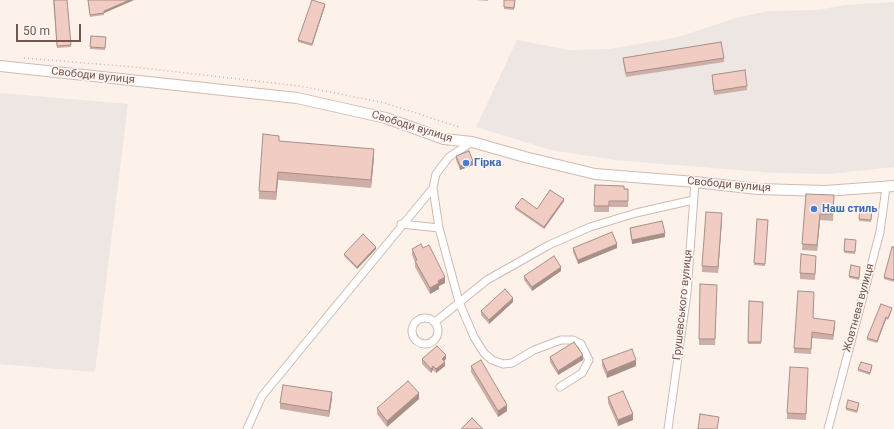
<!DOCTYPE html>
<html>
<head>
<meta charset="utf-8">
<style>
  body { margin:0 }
  #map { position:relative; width:894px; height:429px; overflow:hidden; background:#fcf2ea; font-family:Roboto,sans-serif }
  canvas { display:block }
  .scale { position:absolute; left:16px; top:24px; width:65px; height:18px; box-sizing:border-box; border:2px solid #76554e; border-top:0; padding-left:5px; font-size:12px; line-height:14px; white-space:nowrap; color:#76554e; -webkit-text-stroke:3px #fef6f1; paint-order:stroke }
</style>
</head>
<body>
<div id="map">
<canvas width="894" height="429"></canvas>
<div class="scale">50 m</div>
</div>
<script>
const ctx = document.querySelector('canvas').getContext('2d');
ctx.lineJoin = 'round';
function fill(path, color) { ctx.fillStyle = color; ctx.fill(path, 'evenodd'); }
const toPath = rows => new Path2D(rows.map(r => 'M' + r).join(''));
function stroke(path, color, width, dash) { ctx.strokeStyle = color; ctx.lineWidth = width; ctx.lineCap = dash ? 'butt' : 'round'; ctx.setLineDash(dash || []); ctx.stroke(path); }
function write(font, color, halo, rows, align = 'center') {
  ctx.font = font + ' Roboto,sans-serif'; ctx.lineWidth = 3; ctx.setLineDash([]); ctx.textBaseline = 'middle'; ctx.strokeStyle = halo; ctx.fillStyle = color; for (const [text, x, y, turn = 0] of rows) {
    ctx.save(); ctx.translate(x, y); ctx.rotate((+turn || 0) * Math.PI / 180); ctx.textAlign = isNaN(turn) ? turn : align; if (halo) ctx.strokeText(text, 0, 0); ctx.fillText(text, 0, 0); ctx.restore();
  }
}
fill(toPath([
  [894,2,894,167,829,174,774,173,615,160,551,150,476,127,517,40,569,50,609,49,678,37,736,18,768,11,817,10,845,5],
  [0,93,128,104,95,372,0,364]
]), '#ede6e3');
const street = toPath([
  [433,188,439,228,459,302,474,337,484,353,492,360,503,364,512,363,534,350,561,340,573,340,581,344,589,360,582,373,560,387],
  [401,224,439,228],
  '412 331a13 13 0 1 1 26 0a13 13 0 1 1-26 0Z',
  [435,322,487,280,549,245,590,227,636,213,693,200],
  [247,429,262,396,433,188,436,174,449,157,472,142],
  [668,429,687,293,695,182],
  [828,429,880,232,886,187]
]);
const secondary = toPath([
  [0,66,297,98,386,118,444,139,472,142,525,157,595,174,695,182,758,189,825,191,894,186]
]);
stroke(street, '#d0bab2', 9);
stroke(secondary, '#d3b9b0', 12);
stroke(toPath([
  [24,58,134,67,300,86,385,103,459,127]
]), '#d5afa6', 1.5, [1, 3]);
stroke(street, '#fff', 7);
stroke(secondary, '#fff', 10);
fill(toPath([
  [53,0,67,0,71,47,57,48],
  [88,0,134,0,104,13,104,15,90,17],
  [476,0,488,0,488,1],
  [504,0,515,0,514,10,504,9],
  [325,6,312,46,298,42,298,40],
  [91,36,106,37,105,50,90,49],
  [623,58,724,58,724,62,626,77,623,62],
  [712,75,747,86,747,90,714,95,712,79],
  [279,141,374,157,371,188,278,180,276,200,259,199,259,191],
  [456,156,473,165,460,170,456,160],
  [595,185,628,189,628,207,609,207,609,212,594,212],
  [806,194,834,201,833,221,820,220,817,251,802,250],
  [564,201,544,229,515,209,515,207,537,209],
  [872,209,871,222,859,221,859,219],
  [722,219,718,273,702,272,702,266],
  [757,219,768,220,765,266,754,265],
  [630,228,665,237,632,244,630,232],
  [845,239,856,240,855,254,844,253],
  [894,247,894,282,884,279,884,277],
  [573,248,617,248,578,264,573,252],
  [376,249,357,269,344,256,344,254],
  [412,249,445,283,439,286,439,289,430,294,415,267,415,262,412,255],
  [816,262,815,280,800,279,800,273],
  [860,269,859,280,849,278,849,276],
  [561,271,532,291,524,280,524,276],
  [717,285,715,345,699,345,699,339],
  [814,297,813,318,835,326,833,340,812,338,811,354,794,353,794,348],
  [749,301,763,302,761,344,748,344],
  [513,302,489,324,481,315,481,311],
  [892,310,888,320,886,319,877,343,867,340,867,338],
  [550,357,583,360,558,375,550,362],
  [422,359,446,359,444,361,445,366,436,373,433,370,431,373,422,364],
  [602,360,636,366,607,378,602,366],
  [471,366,507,411,498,417,471,372],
  [872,368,870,375,858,371,858,369],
  [808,374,806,420,787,419,787,413],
  [608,397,633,420,618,426,608,403],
  [332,398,329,417,280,409,280,403],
  [419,399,387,427,377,414,377,408],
  [859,405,857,413,846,410,846,408]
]), '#ceafa8');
fill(toPath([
  [130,0,134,0,104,13,104,11],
  [325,4,325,6,312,46,312,44],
  [374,149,374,157,371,188,371,180],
  [473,161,473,165,460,170,460,166],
  [278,172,278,180,276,200,276,192],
  [564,199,564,201,544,229,544,227],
  [722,213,722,219,718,273,718,267],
  [820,214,820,220,817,251,817,245],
  [665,233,665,237,632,244,632,240],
  [617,244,617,248,578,264,578,260],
  [376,247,376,249,357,269,357,267],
  [561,267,561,271,532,291,532,287],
  [445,277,445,283,439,286,439,289,430,294,430,288,438,281],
  [513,298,513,302,489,324,489,320],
  [886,317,886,319,877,343,877,341],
  [835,321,835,326,833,340,833,335],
  [446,355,446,359,442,363,442,359],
  [583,355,583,360,558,375,558,371],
  [636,360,636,366,607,378,607,372],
  [445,362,445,366,436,373,436,369],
  [433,366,433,370,431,373,431,369],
  [332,392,332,398,329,417,329,411],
  [419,393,419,399,387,427,387,421],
  [507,405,507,411,498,417,498,411],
  [633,414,633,420,618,426,618,420]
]), '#a88f88');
const building = toPath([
  [54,0,67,0,71,45,57,46,54,0],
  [88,0,130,0,104,11,104,13,90,15,88,0],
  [312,0,325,4,312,44,298,40,312,0],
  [504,0,515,0,514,8,504,7,504,0],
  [91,36,106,37,105,48,90,47,91,36],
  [721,42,724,58,626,73,623,58,721,42],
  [745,70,747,86,714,91,712,75,745,70],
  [263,134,279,136,279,141,374,149,371,180,278,172,276,192,259,191,263,134],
  [469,151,473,161,460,166,456,156,469,151],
  [595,185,624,186,624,189,628,189,628,201,609,201,609,206,594,206,595,185],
  [550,190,564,199,544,227,515,207,522,198,537,209,550,190],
  [806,194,834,195,833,214,820,214,817,245,802,244,806,194],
  [860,208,872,209,871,220,859,219,860,208],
  [706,212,722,213,718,267,702,266,706,212],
  [757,219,768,220,765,264,754,263,757,219],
  [662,221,665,233,632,240,630,228,662,221],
  [612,232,617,244,578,260,573,248,612,232],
  [363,234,376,247,357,267,344,254,363,234],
  [845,239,856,240,855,252,844,251,845,239],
  [421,244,423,248,429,245,445,277,438,281,439,283,430,288,415,261,417,260,412,249,421,244],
  [892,247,894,247,894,280,884,277,892,247],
  [801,254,816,256,815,274,800,273,801,254],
  [554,256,561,267,532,287,524,276,554,256],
  [851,265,860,267,859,278,849,276,851,265],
  [700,284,717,285,715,339,699,339,700,284],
  [505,289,513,298,489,320,481,311,505,289],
  [798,291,814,292,813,318,835,321,833,335,812,332,811,349,794,348,798,291],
  [749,301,763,302,761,342,748,342,749,301],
  [881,304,892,308,888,318,886,317,877,341,867,338,881,304],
  [574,342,583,355,558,371,550,357,574,342],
  [437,346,446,355,442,359,445,362,436,369,433,366,431,369,422,359,437,346],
  [632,349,636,360,607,372,602,360,632,349],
  [481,360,507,405,498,411,471,366,481,360],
  [861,362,872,365,870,373,858,369,861,362],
  [790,367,808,368,806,414,787,413,790,367],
  [408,381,419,393,387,421,377,408,408,381],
  [283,385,332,392,329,411,280,403,283,385],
  [623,391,633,414,618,420,608,397,623,391],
  [848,400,859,403,857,411,846,408,848,400],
  [700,414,719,417,717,429,698,429,700,414],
  [472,418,483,429,461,429,472,418]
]);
fill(building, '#f0ccc3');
stroke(building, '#a88f88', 1);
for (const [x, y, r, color] of [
  [466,163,4,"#3f7fe0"],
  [814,209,4,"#3f7fe0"]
]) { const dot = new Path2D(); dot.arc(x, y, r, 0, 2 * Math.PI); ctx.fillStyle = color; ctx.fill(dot); stroke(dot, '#fef6f1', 1.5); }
write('11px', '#76554e', '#fef6f1', [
  ["Свободи вулиця",93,76,6],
  ["Свободи вулиця",412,127,17],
  ["Свободи вулиця",729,185,5],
  ["Грушевського вулиця",683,305,-84],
  ["Жовтнева вулиця",859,308,-75]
]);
write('bold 11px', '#366cbe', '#fef6f1', [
  ["Гірка",474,163],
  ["Наш стиль",822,209]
], 'left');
</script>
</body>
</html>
